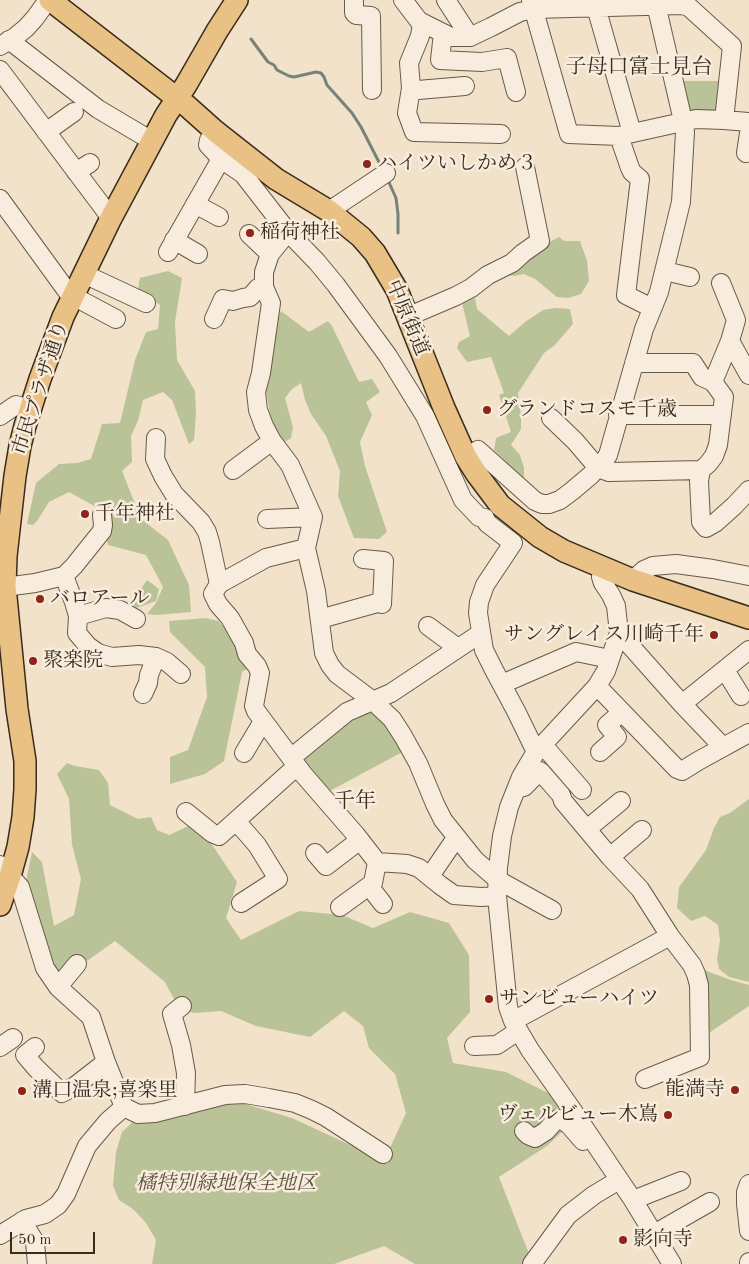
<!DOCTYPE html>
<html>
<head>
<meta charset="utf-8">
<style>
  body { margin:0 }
  #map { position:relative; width:749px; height:1264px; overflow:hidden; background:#f2e2ca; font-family:"Old Standard TT",serif }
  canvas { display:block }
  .scale { position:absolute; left:10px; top:1232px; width:85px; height:22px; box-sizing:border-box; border:2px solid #3a2c1c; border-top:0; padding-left:6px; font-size:15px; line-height:18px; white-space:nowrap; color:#3a2c1c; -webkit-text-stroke:4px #f7ecdd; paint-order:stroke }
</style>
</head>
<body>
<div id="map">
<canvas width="749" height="1264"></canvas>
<div class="scale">50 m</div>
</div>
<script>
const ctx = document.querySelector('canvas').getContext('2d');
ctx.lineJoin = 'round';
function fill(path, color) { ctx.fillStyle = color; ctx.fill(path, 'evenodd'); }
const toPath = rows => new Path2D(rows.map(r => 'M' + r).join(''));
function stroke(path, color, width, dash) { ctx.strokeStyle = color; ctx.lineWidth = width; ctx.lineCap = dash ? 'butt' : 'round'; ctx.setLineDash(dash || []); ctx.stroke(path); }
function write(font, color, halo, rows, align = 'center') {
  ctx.font = font + ' "Old Standard TT","Noto Serif JP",serif'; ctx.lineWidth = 5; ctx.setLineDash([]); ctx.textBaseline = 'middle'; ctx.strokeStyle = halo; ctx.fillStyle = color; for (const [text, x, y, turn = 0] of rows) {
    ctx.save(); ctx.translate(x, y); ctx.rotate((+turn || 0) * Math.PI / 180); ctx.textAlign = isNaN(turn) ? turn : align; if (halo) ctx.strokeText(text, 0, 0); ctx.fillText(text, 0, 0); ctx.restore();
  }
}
fill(toPath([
  [681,81,725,81,721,112,691,116],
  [559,237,564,241,580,241,587,261,589,281,581,294,568,298,557,297,535,279,524,274,515,276,504,275,489,284,475,298,477,309,509,336,525,322,543,310,555,308,570,309,573,324,554,346,544,353,518,393,521,415,521,429,511,445,520,455,524,468,524,479,494,450,496,438,511,432,499,395,504,393,491,357,467,362,457,348,459,342,470,336,461,299,538,248],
  [168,271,182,278,175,322,177,360,195,391,196,413,194,440,189,444,172,400,163,392,143,400,138,421,131,436,132,462,122,471,141,519,168,540,189,585,191,612,157,615,147,614,156,603,163,587,146,555,108,545,98,508,69,492,49,502,37,521,33,525,27,524,36,483,59,464,77,463,91,459,102,424,120,423,135,360,146,332,158,329,160,305,138,289,140,278],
  [281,311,309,332,328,321,332,326,359,382,372,379,380,392,366,402,372,415,360,442,365,466,387,532,379,539,354,538,338,496,340,471,326,436,311,414,305,400,301,383,292,389,285,398,293,427,291,438,283,443,272,425,265,385,277,320],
  [147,580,159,589,156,601,136,608,132,602],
  [206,618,218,621,224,627,250,667,242,672,224,761,205,774,170,784,170,757,188,750,207,697,205,667,170,632,169,621],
  [372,706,406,750,326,793,306,770,301,756,350,715],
  [67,763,75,766,99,770,108,783,110,805,138,819,151,817,157,830,169,835,197,822,237,882,226,918,241,940,299,911,342,915,373,928,410,912,449,923,469,955,470,1012,447,1038,453,1063,506,1072,552,1095,570,1124,547,1146,499,1177,531,1259,525,1264,415,1264,384,1246,334,1264,152,1264,156,1240,146,1223,133,1209,119,1200,113,1186,116,1152,122,1132,137,1118,212,1105,245,1104,292,1118,372,1155,390,1148,406,1113,395,1074,369,1048,363,1026,344,1011,310,1037,256,1026,221,1011,193,1013,176,1003,165,982,115,941,59,981,25,886,32,852,42,862,54,926,74,915,81,879,72,845,69,799,57,774],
  [749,799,749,982,729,977,719,969,717,959,720,940,718,925,705,916,691,921,677,908,679,887,706,850,714,828,720,817,730,813],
  [701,969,731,980,749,985,749,1006,706,1035]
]), '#bac397');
stroke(toPath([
  [251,39,268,62,274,65,277,70,289,76,294,77,316,72,321,73,324,77,327,85,352,113,361,127,382,168],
  [387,178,396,198,398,214,398,233]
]), '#75837b', 3);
const minor = toPath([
  [354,0,354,13,356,15,371,16,372,90],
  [403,0,419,21,451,37,470,37,491,27,520,12,534,9,682,5,689,7,732,46,724,120],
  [446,0,470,37],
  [531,0,569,134,619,136,696,119,724,120,749,122],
  [594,0,632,133],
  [422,23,420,36,409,63,411,88,407,113,414,132,501,134],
  [443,33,440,60,482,62,507,58,516,92],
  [9,40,98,109,152,141],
  [0,46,15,37,26,28,35,18,48,0],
  [0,70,111,218],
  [411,88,418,90,465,86],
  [215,131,209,140,208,145,221,159,243,174,288,232,317,262,336,285,388,356,425,416,463,500,479,517,485,518,487,523,513,543,485,585,479,602,478,613,484,650,494,670,516,711,536,752],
  [46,132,74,112],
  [619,136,630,168,632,172,640,179,626,295,652,308],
  [746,153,749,133],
  [76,172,90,163],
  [0,199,72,298],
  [195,204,219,217],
  [329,211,386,173],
  [288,232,270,254,264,272,264,287,271,303,261,373,256,392,258,410,264,426,272,441,290,465,313,517,306,548,316,591,324,653,330,665,337,674,373,701,392,719,403,736,418,763,435,804,443,820,475,860,498,880,552,910],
  [249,234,270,254],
  [174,240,198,254],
  [168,252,221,159],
  [665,271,690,277],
  [84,274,146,303],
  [73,296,116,319],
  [407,317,456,296,471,288,488,275,512,263,523,253,540,241,525,167],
  [214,319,223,299,233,301,243,298,250,297,258,288,264,287],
  [730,341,749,375],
  [634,363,693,363,702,377,713,382,724,397,718,445,714,456,708,464,701,470,699,481,701,522,706,528,715,523,734,506,749,490],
  [713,382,730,341,736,320,721,283],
  [618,415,722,415],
  [0,416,16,405,30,409],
  [551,418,575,441,598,468,609,472,701,470],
  [156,438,155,459,163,476,174,494,201,522,207,532,210,542,219,584],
  [466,457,478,450,535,501,542,504,549,504,560,500,572,491,591,475,604,461,608,455,644,329,659,292,681,202,685,132,683,121,655,0],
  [233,470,272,441],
  [267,519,313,517],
  [306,548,266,558,219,584,213,594,218,604,230,618,244,643,247,654,257,666,260,673,254,706,256,711,303,774,356,835,377,862,407,864,419,868,440,885,454,895,481,897,497,896],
  [603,568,601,577,603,583,611,595,616,606,619,633,606,671,597,686,536,752,528,765,521,777,509,807,502,836,498,868,497,896,508,1007,513,1021,530,1050,573,1111,633,1200,672,1264],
  [64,576,74,602,78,616,77,633,88,646,98,653,112,657,139,655,156,657,167,662,181,674],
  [633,580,644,570,653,566,676,564,713,569,749,576],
  [0,582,5,587,35,583,64,576,74,566,102,531,103,525,102,515],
  [78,616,106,608,120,610,136,619],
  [320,619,377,603,382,604,384,561,363,559],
  [428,626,458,648],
  [619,633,682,704,723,747],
  [725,670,741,696],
  [502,684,576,652,610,659],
  [597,686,677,769,682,771,698,761,749,733],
  [143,694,148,683,149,675,156,657],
  [682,704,749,650],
  [543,745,582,790],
  [600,752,617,737,607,725,622,712],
  [244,753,263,721],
  [292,759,297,753,347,712,391,693,481,633],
  [519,788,524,787,540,771,561,795,563,801,610,857,640,889,670,936,692,965,696,974,699,985,700,1057,645,1079],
  [186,812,212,833,219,836,297,766],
  [236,821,257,845,278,879,241,903],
  [587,829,621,801],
  [315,853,326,866,360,840],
  [610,857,642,830],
  [0,865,20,887,45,968,58,987,91,1017,106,1062,124,1107,138,1114,155,1113,225,1095,245,1094,269,1098,295,1103,312,1110,326,1117,383,1154],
  [430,876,456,838],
  [369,886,383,904],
  [340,907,373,883,377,862],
  [58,987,77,964],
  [182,1006,172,1014,181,1045,186,1073,185,1106],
  [513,1021,670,936],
  [474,1046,497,1045,518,1031],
  [0,1047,13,1038],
  [35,1047,25,1055,36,1068,62,1093,75,1086,106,1062],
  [524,1131,528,1135,535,1138,546,1131,555,1121,558,1119,565,1122,570,1126,583,1141],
  [749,1184,746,1192,746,1204,749,1231],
  [633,1200,681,1181],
  [22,1221,35,1242,37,1264],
  [654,1234,710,1202],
  [0,1235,26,1219,45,1214,58,1205,66,1194,87,1146,108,1121,124,1107],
  [532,1264,568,1215,594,1195,619,1180],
  [749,1264,749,1262]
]);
const major = toPath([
  [50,0,187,106,215,131,276,179,329,211,361,237,375,253,397,290,444,408,466,457,476,473,500,505,540,537,564,551,633,580,749,618],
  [0,905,10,876,18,847,23,817,25,789,25,761,17,709,5,587,6,556,15,476,20,446,25,426,40,379,63,317,111,218,166,115,186,85,217,31,237,0]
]);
stroke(minor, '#685a48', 20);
stroke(major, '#3a2c1c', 24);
stroke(minor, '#f7ecdd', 18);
stroke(major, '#e9c185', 21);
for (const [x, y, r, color] of [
  [367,164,5,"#8f2418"],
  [250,233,5,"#8f2418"],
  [487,410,5,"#8f2418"],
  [85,514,5,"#8f2418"],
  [40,599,5,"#8f2418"],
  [714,635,5,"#8f2418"],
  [33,661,5,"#8f2418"],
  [489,999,5,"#8f2418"],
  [735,1090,5,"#8f2418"],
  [22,1091,5,"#8f2418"],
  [668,1115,5,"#8f2418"],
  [623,1240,5,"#8f2418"]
]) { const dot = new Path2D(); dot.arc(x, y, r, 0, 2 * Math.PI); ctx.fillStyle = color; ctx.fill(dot); stroke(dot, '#f7ecdd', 2); }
write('20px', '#3a2c1c', '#f7ecdd', [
  ["ハイツいしかめ３",377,164],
  ["稲荷神社",260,233],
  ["グランドコスモ千歳",497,410],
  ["千年神社",95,514],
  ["バロアール",50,599],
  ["サングレイス川崎千年",704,635,"right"],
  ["聚楽院",43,661],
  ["サンビューハイツ",499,999],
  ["能満寺",725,1090,"right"],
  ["溝口温泉;喜楽里",32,1091],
  ["ヴェルビュー木嶌",658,1115,"right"],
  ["影向寺",633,1240]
], 'left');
write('20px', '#3a2c1c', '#f7ecdd', [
  ["中原街道",407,318,67],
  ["市民プラザ通り",41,388,-72]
]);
write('italic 20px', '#5a523b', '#f7ecdd', [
  ["橘特別緑地保全地区",226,1184]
]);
write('21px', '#3a2c1c', '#f7ecdd', [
  ["子母口富士見台",639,67],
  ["千年",355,801]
]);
</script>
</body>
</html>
